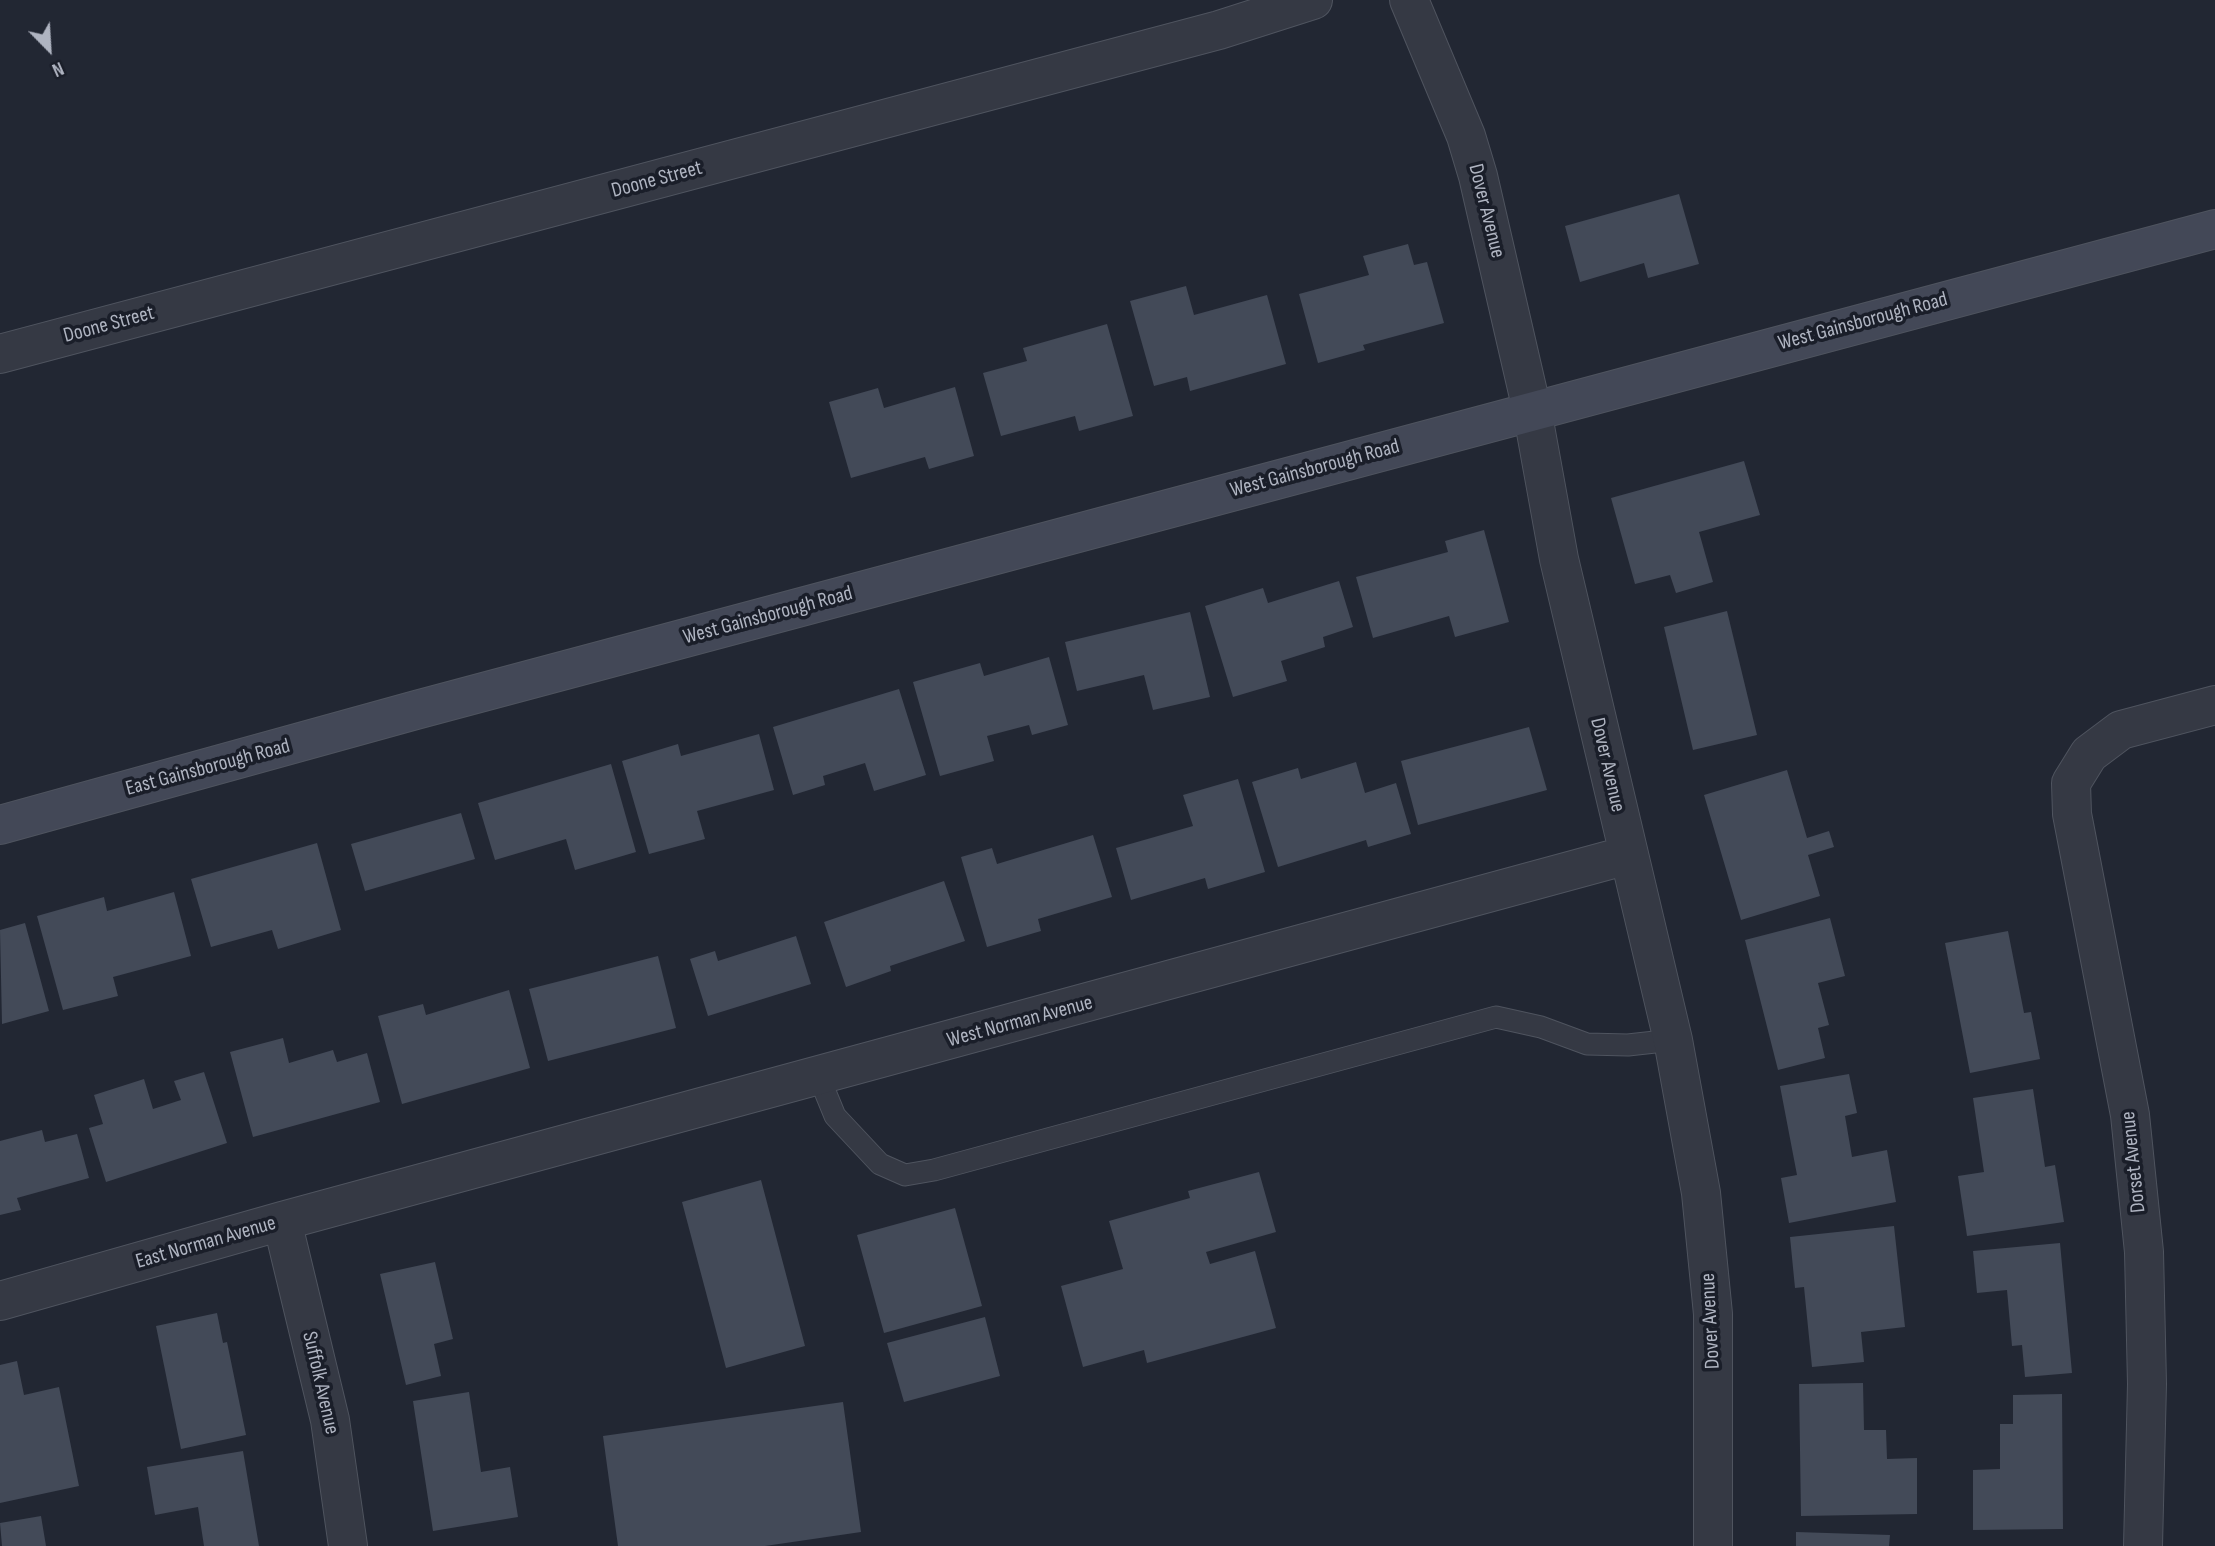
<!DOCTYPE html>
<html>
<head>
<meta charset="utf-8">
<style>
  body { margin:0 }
  #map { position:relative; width:2215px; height:1546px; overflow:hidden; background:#222733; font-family:"Sofia Sans Condensed",sans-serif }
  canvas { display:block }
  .north { position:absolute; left:14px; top:14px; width:70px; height:70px; -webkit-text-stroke:5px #1a1e29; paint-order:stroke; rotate:156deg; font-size:19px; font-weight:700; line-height:28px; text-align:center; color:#afb4c1 }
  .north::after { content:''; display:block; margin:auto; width:24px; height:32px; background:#afb4c1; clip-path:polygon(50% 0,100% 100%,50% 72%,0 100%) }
</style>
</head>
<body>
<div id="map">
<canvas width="2215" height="1546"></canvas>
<div class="north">N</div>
</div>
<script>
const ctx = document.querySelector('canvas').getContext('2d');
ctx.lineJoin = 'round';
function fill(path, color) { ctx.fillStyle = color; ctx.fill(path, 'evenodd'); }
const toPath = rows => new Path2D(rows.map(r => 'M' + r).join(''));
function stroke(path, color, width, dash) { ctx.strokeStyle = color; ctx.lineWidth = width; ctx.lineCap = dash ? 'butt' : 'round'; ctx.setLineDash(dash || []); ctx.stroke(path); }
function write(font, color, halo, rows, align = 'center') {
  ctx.font = font + ' "Sofia Sans Condensed",sans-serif'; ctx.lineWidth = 7; ctx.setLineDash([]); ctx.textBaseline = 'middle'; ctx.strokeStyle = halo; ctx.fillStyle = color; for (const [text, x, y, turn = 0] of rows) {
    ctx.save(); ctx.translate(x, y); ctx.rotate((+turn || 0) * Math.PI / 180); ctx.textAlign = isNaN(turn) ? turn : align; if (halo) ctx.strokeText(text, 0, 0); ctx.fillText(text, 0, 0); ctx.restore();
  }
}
fill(toPath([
  [1679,194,1699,264,1648,278,1644,263,1580,282,1565,226],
  [1408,244,1414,265,1427,262,1444,323,1363,345,1365,350,1318,363,1299,294,1369,275,1363,256],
  [1186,286,1194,315,1267,295,1286,364,1190,391,1187,377,1154,386,1130,301],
  [1107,324,1133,416,1079,431,1075,416,1001,436,983,373,1027,361,1023,348],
  [955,387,974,456,929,469,925,457,851,478,829,402,878,388,884,408],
  [1744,461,1760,515,1699,532,1713,582,1676,593,1670,575,1635,584,1611,498],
  [1484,530,1509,622,1455,637,1449,616,1373,638,1356,577,1448,552,1445,541],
  [1339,581,1353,627,1323,637,1325,647,1281,661,1287,681,1233,697,1205,606,1263,588,1268,603],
  [1727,611,1757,735,1693,750,1664,627],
  [1190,612,1210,697,1153,710,1144,675,1077,691,1065,642],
  [1049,657,1068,725,1032,735,1029,725,987,736,994,761,940,776,913,682,980,663,984,676],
  [899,689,926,775,874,791,865,763,823,776,825,785,793,795,773,727],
  [1529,727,1547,790,1418,825,1401,761],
  [759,734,774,790,697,811,705,839,649,854,622,761,678,744,681,756],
  [1356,762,1365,793,1396,783,1411,834,1368,847,1366,840,1278,867,1252,782,1298,768,1301,779],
  [611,764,636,852,575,870,566,839,495,860,478,803],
  [1787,770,1807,838,1829,831,1834,847,1808,855,1820,896,1741,920,1704,795],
  [1238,779,1265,872,1208,889,1205,878,1131,900,1116,848,1193,826,1183,795],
  [461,813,475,859,365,891,351,844],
  [1093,835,1112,897,1038,919,1041,931,987,947,961,857,992,848,997,864],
  [317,843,341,930,278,949,272,930,211,947,191,879],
  [944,881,965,941,890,966,891,971,846,987,824,922],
  [174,892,191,956,113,977,118,996,63,1010,37,916,104,897,107,911],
  [1830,918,1845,976,1818,983,1829,1025,1818,1028,1825,1058,1778,1070,1745,940],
  [25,923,49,1011,2,1024,0,930],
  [2008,931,2024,1013,2031,1012,2040,1059,1970,1073,1945,943],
  [796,936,811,984,708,1016,690,959,715,951,718,961],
  [658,956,676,1028,548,1061,529,989],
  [509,990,530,1068,402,1104,378,1016,423,1004,426,1015],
  [283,1038,289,1063,333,1050,337,1062,367,1053,380,1102,253,1137,230,1052],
  [204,1072,227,1143,106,1182,89,1128,103,1124,94,1095,144,1079,153,1109,181,1100,174,1081],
  [1849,1074,1857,1113,1845,1116,1852,1157,1887,1150,1896,1202,1789,1223,1781,1178,1797,1175,1780,1086],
  [2033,1089,2045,1167,2055,1165,2064,1222,1967,1236,1958,1176,1984,1172,1973,1098],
  [42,1130,45,1142,77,1134,89,1178,17,1198,21,1210,0,1215,0,1141],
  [1259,1172,1276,1232,1206,1252,1210,1264,1255,1251,1276,1328,1147,1363,1144,1350,1083,1367,1061,1286,1123,1269,1109,1221,1190,1198,1188,1191],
  [761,1180,805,1346,726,1368,682,1202],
  [955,1208,982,1306,884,1333,857,1235],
  [1894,1226,1905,1327,1861,1332,1864,1362,1812,1367,1804,1287,1795,1288,1790,1237],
  [2060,1243,2072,1373,2025,1377,2022,1345,2012,1346,2007,1290,1977,1293,1973,1251],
  [435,1262,453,1339,434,1344,441,1376,406,1385,380,1274],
  [217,1313,223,1343,227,1342,246,1435,181,1449,156,1326],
  [985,1317,1000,1376,904,1402,887,1343],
  [17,1361,24,1395,59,1387,79,1486,0,1503,0,1365],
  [1863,1383,1864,1430,1886,1430,1887,1459,1917,1458,1917,1514,1801,1516,1799,1384],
  [469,1392,481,1472,510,1467,518,1517,433,1531,413,1401],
  [2062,1394,2063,1529,1973,1530,1973,1470,2000,1469,2000,1424,2013,1424,2013,1395],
  [843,1402,861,1532,765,1546,618,1546,603,1436],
  [243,1451,259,1546,204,1546,198,1507,155,1515,147,1467],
  [41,1516,46,1546,2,1546,0,1523],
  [1796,1532,1890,1535,1889,1546,1796,1546]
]), '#434a58');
const lane = toPath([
  [819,1077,835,1116,880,1164,905,1175,934,1170,1496,1017,1541,1027,1587,1044,1628,1045,1673,1040]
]);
const street = toPath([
  [1409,0,1466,136,1478,176,1532,410,1559,559,1673,1040,1701,1193,1713,1314,1713,1546],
  [0,354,1219,30,1313,0],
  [282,1221,330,1420,348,1546],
  [0,1301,282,1221,1628,855],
  [2143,1546,2147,1384,2144,1252,2130,1115,2072,814,2071,783,2089,754,2121,730,2215,705]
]);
const secondary = toPath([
  [0,825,416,710,2215,229]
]);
stroke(lane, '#4f545f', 23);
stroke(street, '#4f545f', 40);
stroke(secondary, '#4f545f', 40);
stroke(lane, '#353944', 21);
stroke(street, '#353944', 38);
stroke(secondary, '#434857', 38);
write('21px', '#afb4c1', '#1a1e29', [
  ["Doone Street",657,180,-15],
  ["Dover Avenue",1486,211,76],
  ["West Gainsborough Road",1863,322,-15],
  ["Doone Street",109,325,-15],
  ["West Gainsborough Road",1315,469,-15],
  ["West Gainsborough Road",768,616,-15],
  ["Dover Avenue",1607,765,77],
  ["East Gainsborough Road",208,768,-15],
  ["West Norman Avenue",1020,1022,-15],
  ["Dorset Avenue",2134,1162,-96],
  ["East Norman Avenue",206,1243,-16],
  ["Dover Avenue",1711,1321,-93],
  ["Suffolk Avenue",320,1383,77]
]);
</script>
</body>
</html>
